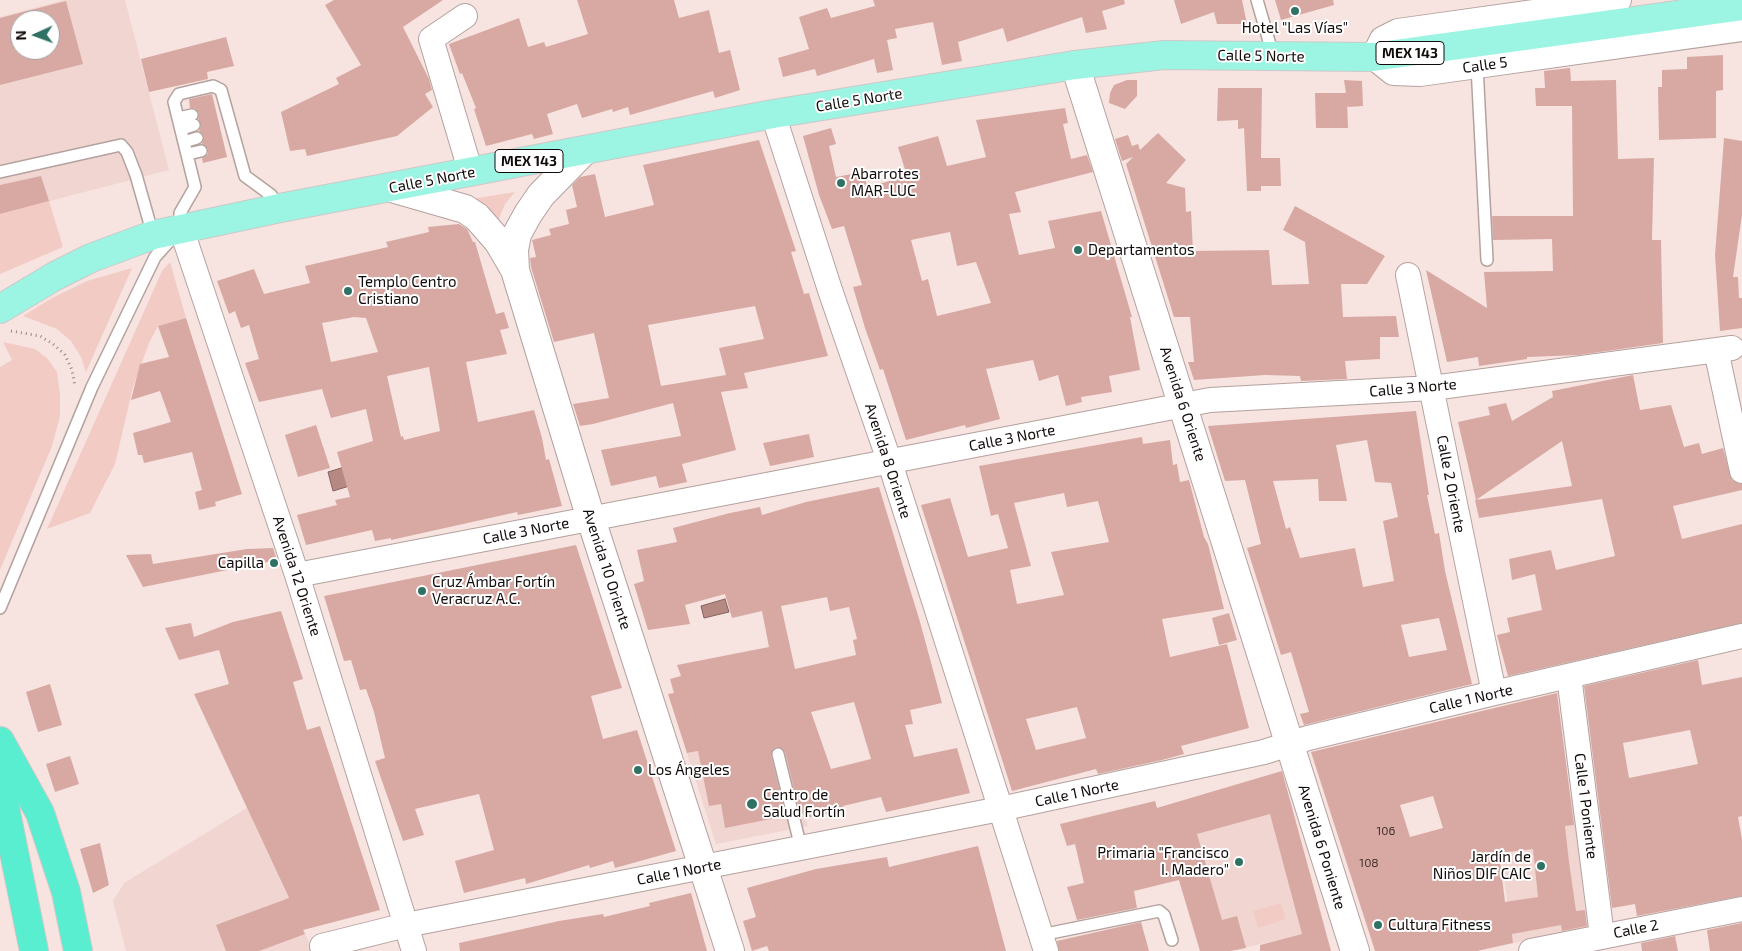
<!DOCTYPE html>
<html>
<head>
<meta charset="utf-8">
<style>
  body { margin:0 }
  #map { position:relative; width:1742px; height:951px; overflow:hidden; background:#f7e3e0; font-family:"Exo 2",sans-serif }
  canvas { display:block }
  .north { position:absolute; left:10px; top:10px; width:50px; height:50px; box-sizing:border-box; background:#fff; border:1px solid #a09d9d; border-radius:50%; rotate:268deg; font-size:14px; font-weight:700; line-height:20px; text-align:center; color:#110b0a }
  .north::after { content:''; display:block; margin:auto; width:18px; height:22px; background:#2f7264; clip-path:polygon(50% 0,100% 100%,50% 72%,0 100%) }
</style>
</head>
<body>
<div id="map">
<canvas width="1742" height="951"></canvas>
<div class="north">N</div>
</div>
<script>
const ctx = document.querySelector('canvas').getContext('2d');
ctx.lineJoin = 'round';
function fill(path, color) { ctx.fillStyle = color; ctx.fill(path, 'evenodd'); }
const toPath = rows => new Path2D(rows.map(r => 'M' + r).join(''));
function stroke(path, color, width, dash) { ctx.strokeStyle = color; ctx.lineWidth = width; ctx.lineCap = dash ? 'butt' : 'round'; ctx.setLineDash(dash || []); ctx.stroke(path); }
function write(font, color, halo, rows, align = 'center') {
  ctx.font = font + ' "Exo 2",sans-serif'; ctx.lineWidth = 4; ctx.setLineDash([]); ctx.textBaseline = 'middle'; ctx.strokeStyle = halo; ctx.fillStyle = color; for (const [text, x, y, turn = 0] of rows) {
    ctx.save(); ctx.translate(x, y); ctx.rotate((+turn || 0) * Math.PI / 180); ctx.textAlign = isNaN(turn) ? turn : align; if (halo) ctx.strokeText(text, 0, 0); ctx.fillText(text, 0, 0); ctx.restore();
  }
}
fill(toPath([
  [64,0,125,0,169,170,0,214,0,17],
  [20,20,50,20,50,50,20,50],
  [777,737,808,826,716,844,687,753],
  [1282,771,1325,929,1230,951,1200,951,1157,808],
  [1573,795,1587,930,1513,943,1495,811],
  [247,808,313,951,126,951,113,901,124,883]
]), '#f1d5d1');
fill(toPath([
  [515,192,505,204,497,223,471,199],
  [49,201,63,247,0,274,0,214],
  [170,262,186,318,158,326,149,343,133,387,115,464,90,513,47,529,162,271],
  [132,268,86,372,81,357,71,341,57,329,23,316,52,298,87,281],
  [3,342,35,349,47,358,57,372,60,394,60,416,52,446,0,570,0,367,12,360],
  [1281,903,1286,919,1258,928,1253,911]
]), '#f2cbc5');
const water = toPath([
  [351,465,356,484,333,491,328,472,351,465],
  [725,599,729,612,704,618,701,606,725,599]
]);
fill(water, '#b68983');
stroke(water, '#84635f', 1);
fill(toPath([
  [334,0,443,0,403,27,429,79,432,90,425,94,433,107,397,136,307,156,305,149,290,151,281,112,339,84,336,78,361,65,325,5],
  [577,0,674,0,679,18,709,10,719,53,730,50,740,90,715,98,713,91,630,115,628,107,613,112,612,109,582,118,577,104,547,114,553,134,534,139,532,134,486,146,474,109,476,108,462,73,460,74,449,44,519,18,528,47,544,42,546,47,588,34],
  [873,0,1124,0,1125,4,1102,11,1107,29,1086,33,1082,17,1007,42,1003,28,958,42,962,61,942,65,933,22,895,29,897,38,887,40,893,70,877,73,874,59,817,76,815,69,783,77,778,58,809,49,799,17,827,8,831,18,875,6],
  [1174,0,1242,0,1247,24,1217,24,1214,12,1181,24],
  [1275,0,1333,0,1334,5,1281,20],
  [66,1,83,64,0,85,0,18],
  [20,20,50,20,50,50,20,50],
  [226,37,234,66,207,72,208,79,149,92,141,59],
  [1723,55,1723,90,1716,91,1716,138,1659,140,1658,87,1662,87,1662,70,1687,69,1687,57],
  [1570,68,1571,81,1616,80,1618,159,1654,158,1652,240,1661,240,1663,343,1579,355,1527,357,1527,359,1479,366,1478,357,1447,362,1426,270,1487,308,1484,272,1553,271,1552,239,1493,240,1492,216,1573,216,1572,106,1536,106,1535,88,1545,88,1544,71],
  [1127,80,1137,80,1137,96,1125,109,1109,103,1110,93,1114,85],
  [1344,80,1362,81,1363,106,1347,107,1347,100,1348,128,1316,128,1315,93,1346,93],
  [1218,88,1262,88,1261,158,1280,158,1281,186,1261,186,1261,191,1247,191,1244,128,1238,129,1238,120,1217,121],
  [212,94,227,157,203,163,202,158,208,154,208,149,202,144,204,136,199,131,201,126,198,119,199,113,195,108,190,108,189,99],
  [1065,108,1068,123,1063,124,1071,159,1087,155,1093,172,1015,192,1021,212,1009,214,1019,255,1055,248,1048,221,1101,211,1132,317,1130,317,1140,370,1109,376,1112,392,1081,397,1082,402,1066,406,1058,375,1039,381,1033,360,986,369,1000,419,966,428,965,425,906,440,883,369,880,370,865,328,853,287,862,285,844,226,832,229,819,195,803,136,831,128,836,144,829,146,836,177,862,172,868,187,907,176,898,147,938,136,947,166,986,157,976,120],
  [950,232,957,266,976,262,991,303,937,316,928,279,922,281,911,240],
  [1158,133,1186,160,1166,183,1185,188,1186,212,1191,211,1193,251,1269,250,1272,285,1309,284,1305,242,1283,230,1295,206,1385,256,1367,284,1341,284,1343,317,1396,316,1399,337,1380,337,1380,359,1345,361,1347,379,1301,381,1300,376,1265,375,1194,380,1188,362,1194,362,1190,317,1174,317,1126,164,1133,157,1122,161,1115,139,1128,135,1132,146,1138,144,1140,150],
  [1724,138,1742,141,1742,215,1733,277,1738,277,1739,298,1742,298,1742,328,1720,331,1715,255],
  [759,140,796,251,791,252,804,294,809,293,828,356,744,373,748,388,721,392,736,450,682,464,687,482,659,488,656,476,611,486,601,450,681,436,673,403,593,424,580,426,573,404,609,398,594,333,554,342,531,267,530,258,536,257,532,240,551,235,549,229,569,224,566,210,577,207,572,185,580,177,595,174,605,217,654,205,643,165],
  [755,306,764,339,719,348,726,375,661,386,648,325],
  [41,176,49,201,0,214,0,185],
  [459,224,467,229,473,242,475,242,496,314,504,312,509,328,500,330,507,354,466,362,478,422,534,410,542,438,546,460,549,459,562,506,518,515,517,512,391,540,391,538,375,541,372,530,306,545,297,515,337,505,335,500,350,497,337,452,373,441,366,409,331,418,322,389,259,402,245,363,259,359,249,325,241,328,235,311,229,314,217,281,254,269,264,294,310,283,305,266,388,247,386,242,429,232,428,227],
  [354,317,366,318,378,352,331,362,322,323],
  [429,367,440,431,404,440,403,436,401,437,387,376],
  [186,318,242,494,215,502,216,506,199,510,195,492,202,490,192,452,144,463,142,455,138,455,133,433,171,422,160,391,131,400,140,364,169,357,158,326],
  [1633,375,1640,410,1671,405,1684,447,1699,443,1702,454,1723,448,1732,480,1742,484,1742,490,1673,506,1682,539,1742,524,1742,623,1508,676,1497,635,1510,632,1507,618,1542,610,1535,574,1512,580,1509,559,1551,550,1556,570,1615,556,1602,499,1479,518,1475,500,1572,486,1562,441,1476,500,1458,422,1490,415,1488,407,1506,403,1512,421,1553,397,1552,391],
  [1416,411,1429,495,1427,495,1435,534,1439,533,1445,571,1472,684,1304,725,1300,714,1309,712,1291,652,1281,655,1247,548,1261,544,1245,480,1225,481,1208,426],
  [1367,440,1375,482,1391,483,1398,517,1383,521,1394,581,1363,587,1355,548,1300,558,1290,527,1286,529,1273,481,1318,479,1319,501,1347,501,1336,445],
  [1439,618,1447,650,1409,657,1401,625],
  [316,425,330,468,298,477,285,435],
  [809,434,814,457,770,466,763,443],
  [1142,437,1143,444,1170,440,1173,465,1177,464,1180,482,1189,480,1204,537,1208,544,1224,609,1162,619,1170,657,1227,644,1249,728,1181,746,1184,754,1162,760,1098,774,1096,769,1012,791,921,505,950,498,968,557,1008,548,998,514,991,516,979,466],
  [1064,493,1067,507,1098,501,1109,542,1051,552,1064,595,1017,604,1010,570,1031,566,1014,503],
  [1077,707,1086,738,1036,750,1026,719],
  [879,487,920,622,942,703,910,710,913,724,905,725,914,757,957,748,970,793,886,812,881,797,843,806,844,811,805,818,803,813,800,813,785,752,777,747,773,749,771,756,786,816,725,828,721,804,709,806,698,751,687,753,668,694,674,693,670,679,681,676,677,665,769,647,762,611,732,618,725,594,685,605,690,624,648,630,634,584,644,581,637,550,677,542,673,528,730,513,760,507,762,515,806,502],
  [827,597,830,611,849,607,857,639,853,640,856,655,795,669,781,606],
  [854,702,871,759,831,769,811,712],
  [576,545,622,688,591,696,603,739,637,730,676,851,615,868,613,861,590,868,589,865,526,884,525,878,464,893,455,861,494,850,479,794,415,809,424,835,403,841,375,761,385,758,374,712,366,689,360,690,351,660,344,661,324,596],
  [273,548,277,560,143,587,126,555,151,554,153,564,247,549],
  [281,611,303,679,293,682,307,730,320,726,380,910,303,930,305,934,259,951,226,951,216,925,289,898,194,694,229,684,219,650,179,660,165,628,191,623,194,637,233,622],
  [1229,613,1237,640,1219,645,1212,618],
  [1698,660,1702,685,1742,677,1742,816,1738,817,1742,839,1742,896,1637,916,1635,904,1612,908,1584,686],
  [1690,730,1698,764,1629,778,1623,743],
  [50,684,62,725,38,732,26,692],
  [1557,693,1574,825,1565,826,1569,862,1576,911,1585,910,1587,926,1562,931,1561,925,1512,934,1513,943,1477,951,1375,951,1311,752],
  [1433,796,1443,828,1410,837,1400,805],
  [1533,849,1538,897,1505,902,1499,853],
  [70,756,79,784,55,792,46,764],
  [1282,771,1331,951,1260,951,1260,945,1302,934,1270,814,1197,834,1222,920,1237,916,1246,948,1230,951,1200,951,1179,880,1134,891,1137,908,1077,920,1067,887,1084,883,1075,844,1067,846,1060,824,1155,801,1157,808],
  [100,843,109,885,93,893,80,849],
  [978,846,1006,951,769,951,767,946,752,951,743,921,756,917,747,888,816,869,887,857,889,867],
  [691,893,707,951,460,951,459,943,559,921,603,914,604,917,650,906,649,903],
  [1141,922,1149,951,1059,951,1057,941],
  [1742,923,1742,951,1710,951,1707,930],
  [1675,936,1678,951,1642,951,1641,943]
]), '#d8a9a3');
const service = toPath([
  [1257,0,1273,55],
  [1477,66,1487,260],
  [178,118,192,115],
  [182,129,194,125],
  [184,142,197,138],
  [188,154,201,151],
  [0,172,121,145,127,152,136,175,153,235],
  [0,608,92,387,155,257,181,228,180,213,195,187,174,102,179,94,213,86,221,90,245,176,271,195,280,207],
  [778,754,801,848],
  [1041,935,1159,911,1164,915,1172,940]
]);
const minor = toPath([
  [1619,0,1398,31,1382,39,1373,57,1393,73,1420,74,1742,29],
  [465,16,431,39,471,173],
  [773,114,831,293,890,463,1046,951],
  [181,228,297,575,414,951],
  [1408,275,1494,693],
  [1716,350,1742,471],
  [297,575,1210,400,1432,388,1732,348],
  [1569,676,1602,936],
  [322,946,406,925,1000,809,1264,752,1308,738,1494,693,1742,636],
  [1531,951,1742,909]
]);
const tertiary = toPath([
  [1075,65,1355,951],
  [392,188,465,209,477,217,498,241,515,270,591,519,730,951],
  [515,270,514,250,517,234,528,214,541,195,584,151]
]);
const primary = toPath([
  [0,309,55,276,91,258,153,235,280,208,773,114,1075,65,1164,55,1373,57,1742,6]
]);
const motorway = toPath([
  [0,741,40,813,66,892,78,951],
  [0,783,34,951]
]);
stroke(service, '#b4a29f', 14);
stroke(minor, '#b4a29f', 26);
stroke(tertiary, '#b4a29f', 30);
stroke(primary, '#cbc9c9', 30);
stroke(motorway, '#cbc9c9', 30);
stroke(toPath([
  [11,331,40,336,53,344,65,355,72,370,75,386]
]), '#978987', 3, [1, 4]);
stroke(service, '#fff', 11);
stroke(minor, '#fff', 24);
stroke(tertiary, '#fff', 28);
stroke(primary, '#9cf5e3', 28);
stroke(motorway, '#5aeed0', 28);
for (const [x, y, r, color] of [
  [1295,11,5,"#2f7264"],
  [841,183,5,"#2f7264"],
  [1078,250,5,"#2f7264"],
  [348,291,5,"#2f7264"],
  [274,563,5,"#2f7264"],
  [422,591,5,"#2f7264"],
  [638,770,5,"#2f7264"],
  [752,804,6,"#2f7264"],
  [1239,862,5,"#2f7264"],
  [1541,866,5,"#2f7264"],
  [1378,925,5,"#2f7264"]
]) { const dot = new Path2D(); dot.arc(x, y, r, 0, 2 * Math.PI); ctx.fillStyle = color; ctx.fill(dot); stroke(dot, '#fff', 2); }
write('12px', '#433230', null, [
  ["106",1386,831],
  ["108",1369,863]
]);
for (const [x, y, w] of [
  [1410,53,68],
  [529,161,68]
]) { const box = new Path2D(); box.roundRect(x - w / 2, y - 11.5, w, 23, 4); ctx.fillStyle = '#fff'; ctx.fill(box); stroke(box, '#110b0a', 1); }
write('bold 14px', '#110b0a', null, [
  ["MEX 143",1410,53],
  ["MEX 143",529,161]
]);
write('15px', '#110b0a', '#fff', [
  ["Hotel \"Las Vías\"",1295,28,"center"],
  ["Abarrotes",851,174],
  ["MAR-LUC",851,191],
  ["Departamentos",1088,250],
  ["Templo Centro",358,282],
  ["Cristiano",358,299],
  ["Capilla",264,563,"right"],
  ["Cruz Ámbar Fortín",432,582],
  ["Veracruz A.C.",432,599],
  ["Los Ángeles",648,770],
  ["Centro de",763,795],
  ["Salud Fortín",763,812],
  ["Primaria \"Francisco",1229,853,"right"],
  ["I. Madero\"",1229,870,"right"],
  ["Jardín de",1531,857,"right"],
  ["Niños DIF CAIC",1531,874,"right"],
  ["Cultura Fitness",1388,925]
], 'left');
write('15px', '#110b0a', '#fff', [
  ["Calle 5 Norte",1261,56,1],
  ["Calle 5",1485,65,-8],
  ["Calle 5 Norte",859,100,-9],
  ["Calle 5 Norte",432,180,-11],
  ["Calle 3 Norte",1413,388,-5],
  ["Avenida 6 Oriente",1183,404,72],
  ["Calle 3 Norte",1012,438,-11],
  ["Avenida 8 Oriente",888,461,72],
  ["Calle 2 Oriente",1451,484,79],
  ["Calle 3 Norte",526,531,-11],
  ["Avenida 10 Oriente",607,569,72],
  ["Avenida 12 Oriente",297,576,72],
  ["Calle 1 Norte",1471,699,-13],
  ["Calle 1 Norte",1077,793,-12],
  ["Calle 1 Poniente",1586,806,83],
  ["Avenida 6 Poniente",1322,847,73],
  ["Calle 1 Norte",679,872,-11],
  ["Calle 2",1636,929,-11]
]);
</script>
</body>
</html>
